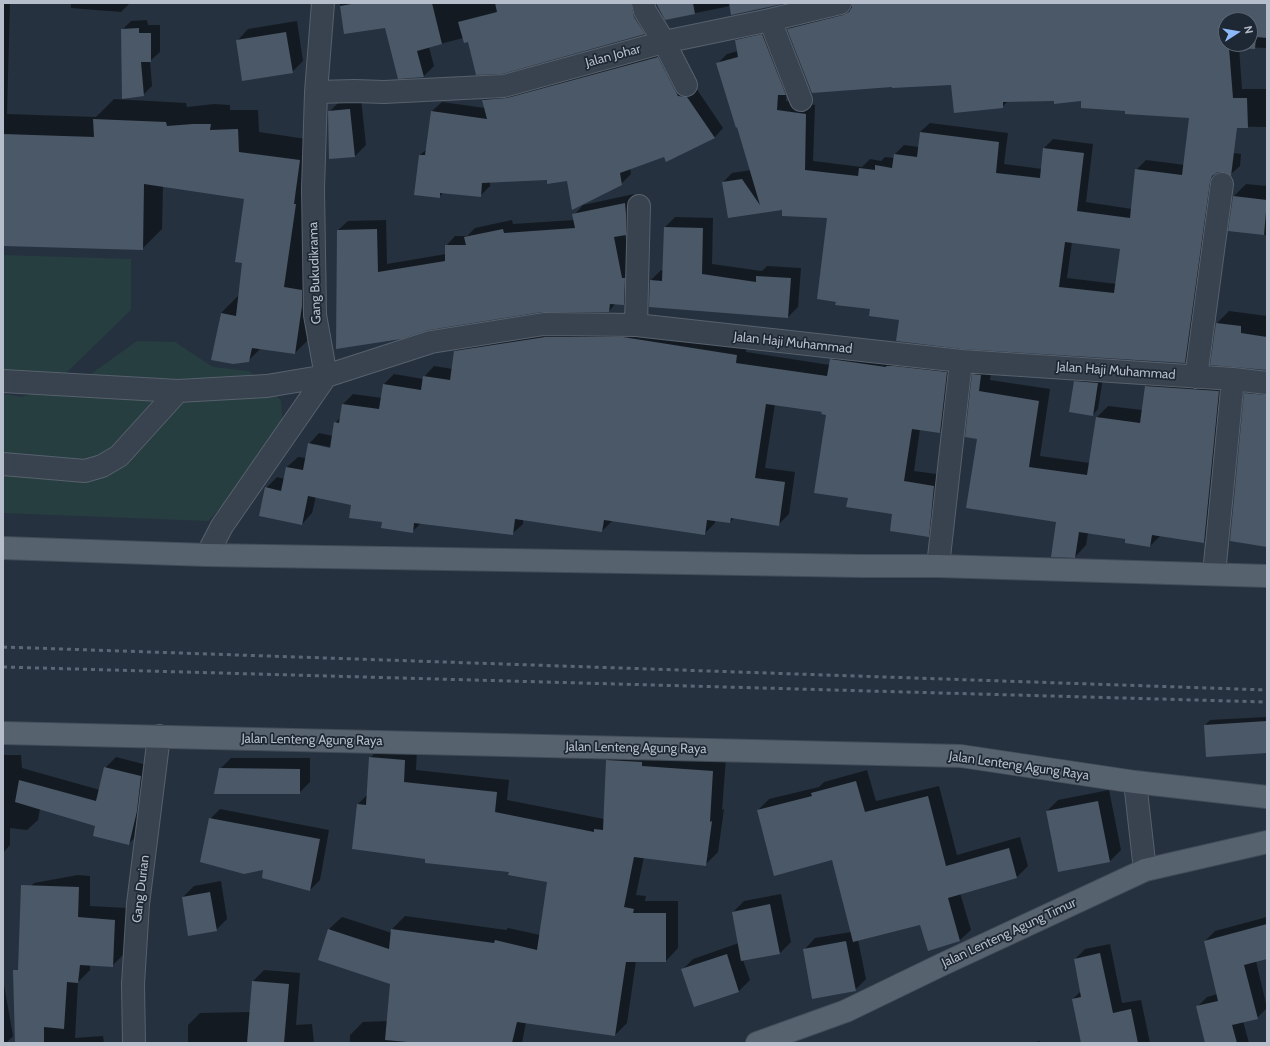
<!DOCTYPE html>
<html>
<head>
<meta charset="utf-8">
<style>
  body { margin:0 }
  #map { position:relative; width:1270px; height:1046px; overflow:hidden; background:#25313f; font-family:Cabin,sans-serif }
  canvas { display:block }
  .frame { position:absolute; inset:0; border:4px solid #b5beca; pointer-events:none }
  .north { position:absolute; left:1218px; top:12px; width:40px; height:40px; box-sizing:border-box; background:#1e2834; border:1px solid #5a6470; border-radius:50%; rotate:78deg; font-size:11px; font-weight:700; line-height:16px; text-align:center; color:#b5beca }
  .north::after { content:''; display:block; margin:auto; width:14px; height:18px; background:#8db9f8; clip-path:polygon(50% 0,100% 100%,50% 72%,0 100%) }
</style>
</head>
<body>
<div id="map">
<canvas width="1270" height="1046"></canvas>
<div class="frame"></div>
<div class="north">N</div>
</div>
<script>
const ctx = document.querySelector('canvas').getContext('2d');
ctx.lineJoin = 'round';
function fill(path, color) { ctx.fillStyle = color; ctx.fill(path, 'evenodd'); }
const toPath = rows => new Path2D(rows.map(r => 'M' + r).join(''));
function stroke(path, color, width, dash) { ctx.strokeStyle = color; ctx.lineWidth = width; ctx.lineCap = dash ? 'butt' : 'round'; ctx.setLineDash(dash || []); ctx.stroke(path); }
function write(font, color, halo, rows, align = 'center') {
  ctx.font = font + ' Cabin,sans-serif'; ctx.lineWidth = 3.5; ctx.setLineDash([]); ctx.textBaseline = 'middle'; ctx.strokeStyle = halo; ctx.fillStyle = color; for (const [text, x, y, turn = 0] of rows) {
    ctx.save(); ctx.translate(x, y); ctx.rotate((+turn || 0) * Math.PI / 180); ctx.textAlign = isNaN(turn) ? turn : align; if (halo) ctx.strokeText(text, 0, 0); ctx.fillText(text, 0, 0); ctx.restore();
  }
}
fill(toPath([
  [3,255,131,259,131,310,63,376,3,373],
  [137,341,175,342,213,367,249,371,281,400,283,426,263,464,208,521,3,513,3,394,22,397,91,374]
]), '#273e40');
fill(toPath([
  [3,3,10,3,7,114,96,117,114,99,186,103,187,107,214,104,230,105,230,110,258,110,259,132,320,141,315,333,295,353,261,348,248,361,212,359,221,313,239,295,243,262,245,198,163,186,162,229,142,249,3,245],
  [71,3,130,3,121,12,71,8],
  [340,3,643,3,654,23,644,33,469,41,463,38,429,47,434,66,423,77,386,27,345,33],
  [663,3,780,3,730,6,666,19],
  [853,3,1267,3,1267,48,1239,47,1242,89,1267,89,1267,127,1189,126,1190,117,1126,110,1082,100,1008,101,1002,107,952,84,788,29,797,20,853,6],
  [1226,20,1250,20,1250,44,1226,44],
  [147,20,148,25,160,25,160,52,150,61,152,86,143,95,122,30,131,21],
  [297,21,303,61,292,72,237,41,248,29],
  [771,26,794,85,786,93,786,101,815,105,813,161,862,167,870,159,881,161,885,157,894,158,895,154,904,145,919,147,920,132,930,123,1008,133,1004,164,1042,169,1044,148,1053,139,1093,144,1086,202,1132,209,1136,170,1146,160,1185,165,1195,148,1241,154,1240,166,1231,174,1224,171,1219,171,1218,172,1194,353,1185,362,900,319,871,308,828,217,783,209,729,217,723,182,732,173,751,170,718,63,727,54,738,51,736,40,745,31],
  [1072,242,1121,248,1117,284,1067,278],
  [660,50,667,77,681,75,687,86,696,88,723,128,714,138,630,168,631,174,621,184,568,179,490,181,490,186,480,196,444,192,439,197,420,155,427,149,432,111,442,102,485,108,483,100,493,90],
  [361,99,366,145,355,156,329,112,340,101],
  [1246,184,1267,186,1267,235,1229,230,1234,196],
  [634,194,635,204,635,225,625,234,632,268,633,295,624,304,616,303,609,311,542,311,429,329,338,230,348,221,386,220,387,264,446,254,446,246,455,236,467,236,475,228,512,220,513,224,574,220,574,215,583,205],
  [675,217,713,218,712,264,762,271,767,266,801,268,798,307,788,317,651,280,661,270,664,271,665,227],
  [1229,311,1267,316,1267,369,1217,323],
  [556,326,747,345,746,352,830,365,831,360,841,349,957,362,950,422,940,432,920,429,914,471,944,475,939,525,928,536,894,513,849,497,827,414,823,412,775,404,765,468,795,472,789,514,778,525,734,518,730,522,715,520,715,523,704,534,613,520,602,531,523,519,523,524,512,534,421,523,413,531,383,522,352,504,316,496,312,513,302,524,266,488,277,477,285,479,287,467,298,457,306,458,309,444,319,433,333,436,335,423,341,417,343,404,353,394,382,398,383,385,394,374,423,379,424,377,434,366,453,369,455,351,466,341],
  [315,444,335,448,334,450,315,446],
  [985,363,992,364,990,380,1050,389,1040,456,1090,463,1097,417,1108,406,1142,410,1146,386,1157,375,1230,379,1216,531,1204,542,1160,536,1150,546,1127,538,1088,533,1086,545,1075,557,1057,521,978,438,973,375],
  [1080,376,1103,378,1098,409,1093,415,1074,381],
  [1257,381,1267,382,1267,546,1245,393],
  [1267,717,1267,753,1205,725,1210,720],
  [383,745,417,748,416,770,509,780,507,800,604,819,607,761,619,748,726,758,722,810,724,809,718,852,705,865,644,857,636,895,646,896,645,901,678,901,678,948,666,961,636,961,627,1023,615,1035,526,1022,522,1043,350,1043,350,1035,363,1022,388,1021,391,983,329,929,342,917,392,933,392,929,405,916,506,930,508,928,540,935,548,881,510,871,427,858,358,804,368,794,370,758],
  [3,755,21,755,22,768,100,790,105,768,116,757,151,766,139,834,128,844,96,825,40,809,38,820,27,830,10,828,10,845,3,853],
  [231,758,310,758,310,782,299,793,220,769],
  [867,770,876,801,939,786,957,855,1020,837,1028,866,1017,877,960,893,971,930,959,941,921,924,858,940,866,979,855,990,804,950,815,938,851,932,833,859,758,810,769,799,819,787,824,782],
  [1109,790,1121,850,1110,861,1058,870,1047,811,1058,800],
  [220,809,329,830,320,880,310,890,264,869,210,819],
  [78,875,90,876,90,906,127,908,124,954,112,966,90,964,90,970,78,982,75,1038,103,1036,104,1043,17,1043,22,895,34,883],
  [221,881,227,919,216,930,183,897,194,886],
  [781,894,791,942,780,953,743,960,750,980,739,991,695,1006,682,970,693,959,739,943,733,912,744,901],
  [1267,917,1267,958,1256,961,1267,1008,1257,1018,1243,1021,1249,1043,1206,1043,1197,1007,1207,997,1218,994,1205,941,1215,931],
  [1110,944,1122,1003,1141,1000,1150,1043,1082,1043,1073,999,1081,991,1075,959,1085,949],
  [264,970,300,973,296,1025,312,1024,314,1043,188,1043,188,1025,200,1013,250,1012,252,982],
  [3,979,13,1036,6,1043,3,1043],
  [1040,1041,1041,1043,1030,1043]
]), '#0007');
fill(toPath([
  [357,3,432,3,442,44,417,51,424,77,398,79,385,28,344,34,340,6],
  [495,3,631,3,634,17,645,34,502,74,476,75,468,42,464,43,458,22,497,12],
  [656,3,693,3,695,14,665,20],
  [729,3,787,3,731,15],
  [852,3,1267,3,1267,38,1256,37,1255,49,1229,48,1233,98,1247,98,1248,128,1237,128,1231,176,1224,172,1218,172,1212,176,1210,182,1185,363,962,349,896,341,899,320,869,316,870,309,835,305,836,302,817,299,827,218,782,216,782,210,728,218,722,182,742,179,760,205,737,127,736,128,716,63,738,57,735,40,762,34,786,95,778,95,777,110,806,114,805,170,858,176,859,168,875,170,875,165,892,168,894,154,917,157,920,132,999,142,996,173,1040,178,1043,148,1084,153,1077,211,1130,218,1135,169,1182,175,1189,118,1125,114,1125,111,1081,108,1081,101,1054,104,1054,101,1003,102,1003,108,954,113,951,85,892,88,892,87,812,93,787,29,843,15,849,12,852,7],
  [1226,20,1250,20,1250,44,1226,44],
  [1065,242,1120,249,1114,293,1059,287],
  [139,28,139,33,151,33,151,62,141,62,144,96,122,99,121,29],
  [286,32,293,73,242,81,236,40],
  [658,57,678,96,687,97,715,138,666,162,664,157,620,173,622,185,572,210,567,181,547,184,547,180,482,183,481,197,440,193,440,198,414,195,419,155,425,155,431,111,487,119,482,100,507,98],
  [350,109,355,157,329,159,328,111],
  [93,119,166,122,167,126,193,124,211,124,210,130,238,129,239,152,300,160,294,204,296,204,284,287,302,290,302,306,295,354,252,348,249,362,233,364,211,360,221,313,236,316,242,263,235,262,244,199,144,184,143,250,3,246,3,134,94,137],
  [1233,196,1267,200,1264,235,1228,231],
  [625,203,626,214,626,235,614,237,622,278,625,278,624,305,610,304,609,312,542,312,429,330,401,339,336,349,337,230,377,229,378,272,445,261,445,245,466,245,464,237,503,229,504,233,575,228,572,214],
  [664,227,703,228,702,274,756,282,756,276,791,278,788,318,649,307,650,280,662,281],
  [1216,323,1241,326,1241,333,1267,337,1267,370,1210,365],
  [545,337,623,337,737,355,736,363,827,376,830,359,886,367,886,366,894,366,947,372,940,433,912,429,904,481,934,486,929,537,890,531,892,514,846,507,848,498,814,493,826,415,821,414,822,412,766,404,755,478,785,482,779,526,731,518,730,523,707,520,705,535,604,520,602,532,515,519,513,535,414,523,413,533,381,528,382,522,349,518,351,505,308,496,302,525,259,516,265,487,281,491,286,467,303,470,308,443,330,448,334,422,339,423,342,404,379,409,383,384,421,390,423,376,450,380,454,351],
  [972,374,981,375,979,391,1039,401,1029,467,1087,475,1096,417,1140,423,1145,386,1219,391,1204,543,1152,535,1150,547,1125,543,1125,539,1079,532,1075,558,1051,557,1056,522,966,508,977,439,965,437],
  [1074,381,1098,383,1093,416,1069,412],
  [1244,393,1267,395,1267,547,1230,541],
  [1267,721,1267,753,1206,757,1204,725],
  [369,757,405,760,404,782,497,792,495,812,594,832,594,829,603,830,606,760,642,762,642,766,713,771,710,822,712,821,706,866,634,857,624,907,634,909,633,913,666,913,666,962,626,962,615,1036,517,1022,512,1043,419,1043,385,1040,390,984,318,960,328,929,389,949,391,929,494,943,495,940,537,950,547,882,508,875,509,872,425,863,425,859,352,849,357,804,366,805],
  [104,767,141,776,137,811,129,845,93,836,95,826,15,802,19,780,96,801],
  [219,768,300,769,300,794,214,794],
  [856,781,865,812,928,796,946,866,1009,848,1017,878,948,898,960,941,928,951,920,925,853,942,832,860,774,876,757,810,812,796,811,793],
  [1098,801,1110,862,1058,872,1046,811],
  [209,818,320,839,310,891,262,878,263,870,244,874,200,862],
  [21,885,79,887,78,917,115,920,113,967,80,965,78,983,67,982,64,1029,44,1027,44,1043,15,1043,13,970,18,970],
  [210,892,217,931,188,936,182,897],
  [770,904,780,954,741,961,732,912],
  [1267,924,1267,959,1244,965,1258,1019,1232,1025,1237,1043,1205,1043,1196,1006,1218,1001,1204,941],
  [846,941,856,991,812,999,803,949],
  [1100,953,1113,1013,1131,1009,1138,1043,1081,1043,1072,999,1081,997,1074,959],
  [727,954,739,992,694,1007,681,969],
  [252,981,289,984,284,1043,247,1043]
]), '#4b5868');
const minor = toPath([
  [643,3,645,11,664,42,686,85],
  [770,20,801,100],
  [316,92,355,91,384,92,504,86,664,42,770,20,840,3],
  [636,325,639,206],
  [1196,377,1222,184],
  [3,381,178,391,267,386,326,376,431,342,544,324,636,325,961,361,1233,379,1267,383],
  [3,464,85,471,102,466,119,456,178,391],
  [207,555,222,526,326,376,315,315,313,189,316,92,323,3],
  [938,566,961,361],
  [1214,574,1233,379],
  [1135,782,1145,870],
  [134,1043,133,984,138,904,159,736]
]);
const major = toPath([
  [3,548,207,555,862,566,938,566,1267,576],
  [3,733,961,756,1135,782,1267,797],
  [757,1043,846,1011,941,965,1145,870,1267,842]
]);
stroke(minor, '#57616d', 24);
stroke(major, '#424c58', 24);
stroke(minor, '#39434f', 22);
stroke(major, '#57626f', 22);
stroke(toPath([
  [3,647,1267,690],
  [3,667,1267,702]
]), '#5b6776', 3, [4, 4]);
write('13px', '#b5beca', '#1e2834', [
  ["Jalan Johar",613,56,-15],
  ["Gang Bukudikrama",315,273,-92],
  ["Jalan Haji Muhammad",793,343,6],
  ["Jalan Haji Muhammad",1116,371,4],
  ["Jalan Lenteng Agung Raya",312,740,1],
  ["Jalan Lenteng Agung Raya",636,748,1],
  ["Jalan Lenteng Agung Raya",1019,766,8],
  ["Gang Durian",141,889,-83],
  ["Jalan Lenteng Agung Timur",1009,933,-25]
]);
</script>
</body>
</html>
